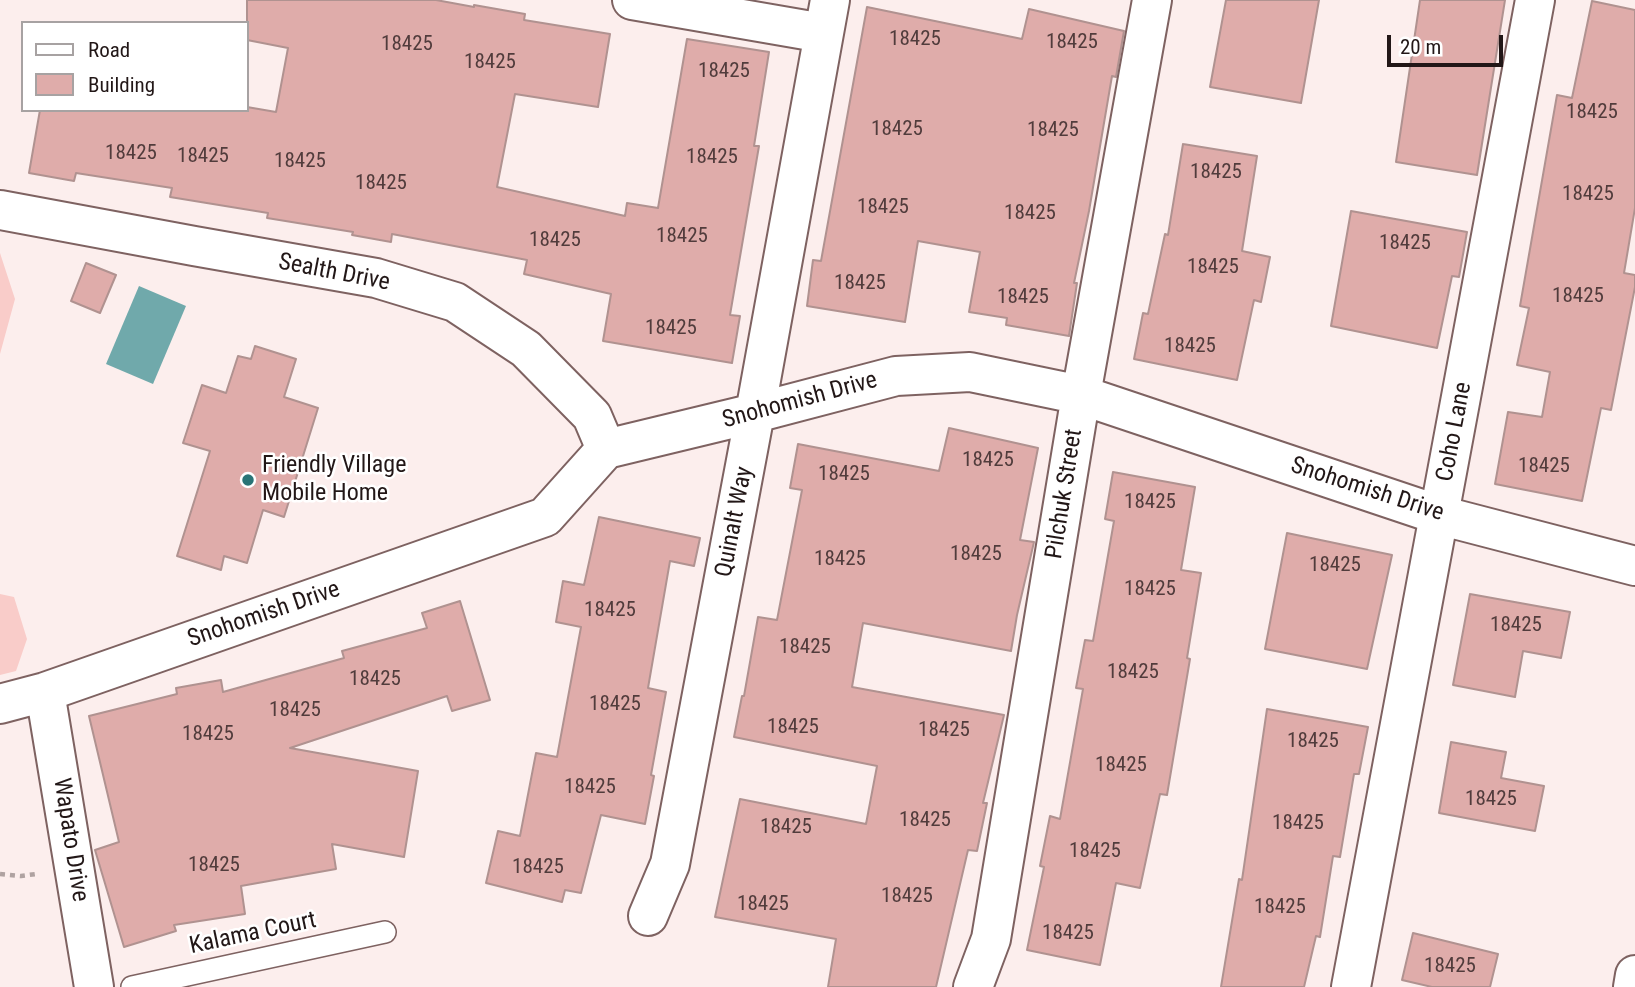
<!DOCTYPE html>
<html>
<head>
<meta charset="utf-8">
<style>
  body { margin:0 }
  #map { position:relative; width:1635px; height:987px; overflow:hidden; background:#fceeed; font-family:"Roboto Condensed",sans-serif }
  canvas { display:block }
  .legend { position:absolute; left:21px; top:21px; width:228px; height:91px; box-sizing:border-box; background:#fff; border:2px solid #a7a2a2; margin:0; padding:9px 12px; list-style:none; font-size:21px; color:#221717 }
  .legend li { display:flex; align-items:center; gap:14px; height:35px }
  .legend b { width:35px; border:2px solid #a7a2a2 }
  .scale { position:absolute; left:1387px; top:35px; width:116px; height:32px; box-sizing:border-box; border:4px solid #221717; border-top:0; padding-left:9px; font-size:21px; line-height:24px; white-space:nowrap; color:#221717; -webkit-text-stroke:5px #fff; paint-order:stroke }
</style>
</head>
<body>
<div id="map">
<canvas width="1635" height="987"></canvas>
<ul class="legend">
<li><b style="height:9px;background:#fff"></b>Road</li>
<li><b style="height:19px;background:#dfacaa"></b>Building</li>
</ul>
<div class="scale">20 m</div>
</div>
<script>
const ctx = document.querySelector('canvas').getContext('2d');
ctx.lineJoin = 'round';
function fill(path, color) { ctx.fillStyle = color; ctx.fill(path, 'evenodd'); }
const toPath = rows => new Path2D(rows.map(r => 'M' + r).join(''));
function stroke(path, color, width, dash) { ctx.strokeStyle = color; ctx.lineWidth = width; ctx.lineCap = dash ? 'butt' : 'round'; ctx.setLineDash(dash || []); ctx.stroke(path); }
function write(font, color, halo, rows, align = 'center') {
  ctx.font = font + ' "Roboto Condensed",sans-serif'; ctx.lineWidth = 5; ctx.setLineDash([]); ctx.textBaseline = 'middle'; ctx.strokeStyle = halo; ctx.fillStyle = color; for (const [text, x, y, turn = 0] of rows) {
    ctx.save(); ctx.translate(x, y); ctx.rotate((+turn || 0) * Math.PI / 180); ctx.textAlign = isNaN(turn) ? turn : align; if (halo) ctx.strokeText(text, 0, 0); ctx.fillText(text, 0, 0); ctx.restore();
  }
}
fill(toPath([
  [0,253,15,299,0,354],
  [0,594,14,597,27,639,16,671,0,675]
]), '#f9ccc9');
fill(toPath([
  [139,286,186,306,153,384,106,364]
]), '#70a9ab');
const building = toPath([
  [247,0,436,0,474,7,474,5,525,14,524,20,610,34,598,107,515,94,497,187,625,216,627,203,658,208,687,39,769,52,754,146,759,146,730,315,740,316,732,363,603,341,611,294,524,274,527,260,392,234,391,242,352,235,353,232,267,218,268,213,170,197,172,188,76,173,74,181,29,173,40,110,247,110,247,107,276,112,288,48,247,40,247,0],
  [1226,0,1319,0,1301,103,1210,87,1226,0],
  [1420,0,1505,0,1477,175,1396,162,1420,0],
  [1592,1,1635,10,1635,208,1624,273,1635,275,1635,287,1611,410,1601,408,1582,501,1495,484,1508,412,1542,417,1550,372,1517,365,1529,308,1520,306,1557,95,1572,98,1592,1],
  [867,7,1022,39,1029,9,1124,31,1116,77,1112,76,1089,211,1074,283,1077,283,1069,336,1006,325,1007,318,969,312,980,252,918,241,905,322,807,306,813,260,821,261,867,7],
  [1183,144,1257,156,1242,251,1270,257,1261,302,1254,300,1237,380,1134,359,1143,313,1148,314,1165,234,1168,235,1183,144],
  [1351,211,1467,232,1459,277,1452,276,1437,348,1331,326,1351,211],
  [86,263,116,275,100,313,71,301,86,263],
  [255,346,296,359,284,397,318,408,284,517,263,510,247,563,224,556,221,570,177,556,210,451,183,443,202,385,226,393,238,356,251,359,255,346],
  [949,428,1038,448,1020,540,1034,542,1017,615,1011,651,863,623,852,687,1004,715,983,803,987,803,977,851,968,850,936,987,828,987,836,939,715,917,740,799,866,824,877,766,734,737,742,696,744,696,758,617,777,620,802,490,790,488,798,444,939,471,949,428],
  [1113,472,1195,487,1181,570,1201,573,1187,658,1190,659,1167,795,1160,794,1140,888,1116,883,1100,965,1027,950,1044,867,1040,866,1050,816,1060,819,1083,689,1076,688,1085,640,1093,641,1114,521,1105,519,1113,472],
  [599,517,700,538,694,566,670,561,648,688,666,692,651,775,654,776,645,824,601,815,581,893,565,890,562,902,486,883,498,831,520,836,536,753,557,757,581,627,556,622,563,581,584,585,599,517],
  [1287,533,1392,555,1367,669,1265,649,1287,533],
  [1470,594,1570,612,1561,658,1523,651,1515,697,1453,685,1470,594],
  [460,601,490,700,452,711,447,696,290,748,418,771,404,857,332,844,336,869,241,886,245,914,174,925,176,931,124,947,95,850,119,842,89,716,177,694,176,688,221,680,223,692,344,658,342,651,427,628,422,613,460,601],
  [1267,709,1368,727,1359,774,1354,774,1340,857,1333,856,1320,937,1316,936,1304,987,1221,987,1239,879,1242,880,1267,709],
  [1451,742,1506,752,1501,778,1544,786,1535,831,1439,813,1451,742],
  [1413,933,1498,954,1490,987,1432,987,1402,980,1413,933]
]);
fill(building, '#dfacaa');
stroke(building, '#b09290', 2);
const service = toPath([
  [132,987,385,932]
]);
const minor = toPath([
  [632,0,823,33],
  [0,210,194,246,376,278,455,302,526,349,592,416,606,449],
  [45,692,94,987],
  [0,704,45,692,545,517,606,449,755,413,896,376,970,372,1081,395,1439,515,1635,566],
  [648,916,670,864,755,413,830,0],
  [973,987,991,939,1081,395,1152,0],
  [1351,987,1535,0],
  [1633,987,1635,975]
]);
stroke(service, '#7e6261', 24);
stroke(minor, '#7e6261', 42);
stroke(toPath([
  [0,874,21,876,36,874]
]), '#afa2a1', 4.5, [5, 5]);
stroke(service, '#fff', 21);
stroke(minor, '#fff', 38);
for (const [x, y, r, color] of [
  [248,480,7,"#297476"]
]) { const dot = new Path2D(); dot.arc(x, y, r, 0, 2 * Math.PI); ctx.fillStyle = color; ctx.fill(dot); stroke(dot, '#fff', 2.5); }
write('21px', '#513c3c', null, [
  ["18425",915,40],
  ["18425",1072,43],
  ["18425",407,45],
  ["18425",490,63],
  ["18425",724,72],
  ["18425",1592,113],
  ["18425",897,130],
  ["18425",1053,131],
  ["18425",131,154],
  ["18425",203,157],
  ["18425",712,158],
  ["18425",300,162],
  ["18425",1216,173],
  ["18425",381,184],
  ["18425",1588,195],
  ["18425",883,208],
  ["18425",1030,214],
  ["18425",682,237],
  ["18425",555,241],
  ["18425",1405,244],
  ["18425",1213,268],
  ["18425",860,284],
  ["18425",1578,297],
  ["18425",1023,298],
  ["18425",671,329],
  ["18425",1190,347],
  ["18425",988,461],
  ["18425",1544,467],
  ["18425",844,475],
  ["18425",1150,503],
  ["18425",976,555],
  ["18425",840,560],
  ["18425",1335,566],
  ["18425",1150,590],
  ["18425",610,611],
  ["18425",1516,626],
  ["18425",805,648],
  ["18425",1133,673],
  ["18425",375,680],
  ["18425",615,705],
  ["18425",295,711],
  ["18425",793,728],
  ["18425",944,731],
  ["18425",208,735],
  ["18425",1313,742],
  ["18425",1121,766],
  ["18425",590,788],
  ["18425",1491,800],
  ["18425",925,821],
  ["18425",1298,824],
  ["18425",786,828],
  ["18425",1095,852],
  ["18425",214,866],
  ["18425",538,868],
  ["18425",907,897],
  ["18425",763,905],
  ["18425",1280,908],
  ["18425",1068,934],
  ["18425",1450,967]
]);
write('24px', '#221717', '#fff', [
  ["Sealth Drive",334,273,11],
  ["Snohomish Drive",800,401,-15],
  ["Coho Lane",1455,432,-79],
  ["Snohomish Drive",1367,490,18],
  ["Pilchuk Street",1065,494,-81],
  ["Quinalt Way",735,522,-79],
  ["Snohomish Drive",264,615,-19],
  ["Wapato Drive",70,840,81],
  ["Kalama Court",253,934,-12]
]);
write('24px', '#221717', '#fff', [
  ["Friendly Village",262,466],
  ["Mobile Home",262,494]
], 'left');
</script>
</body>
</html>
